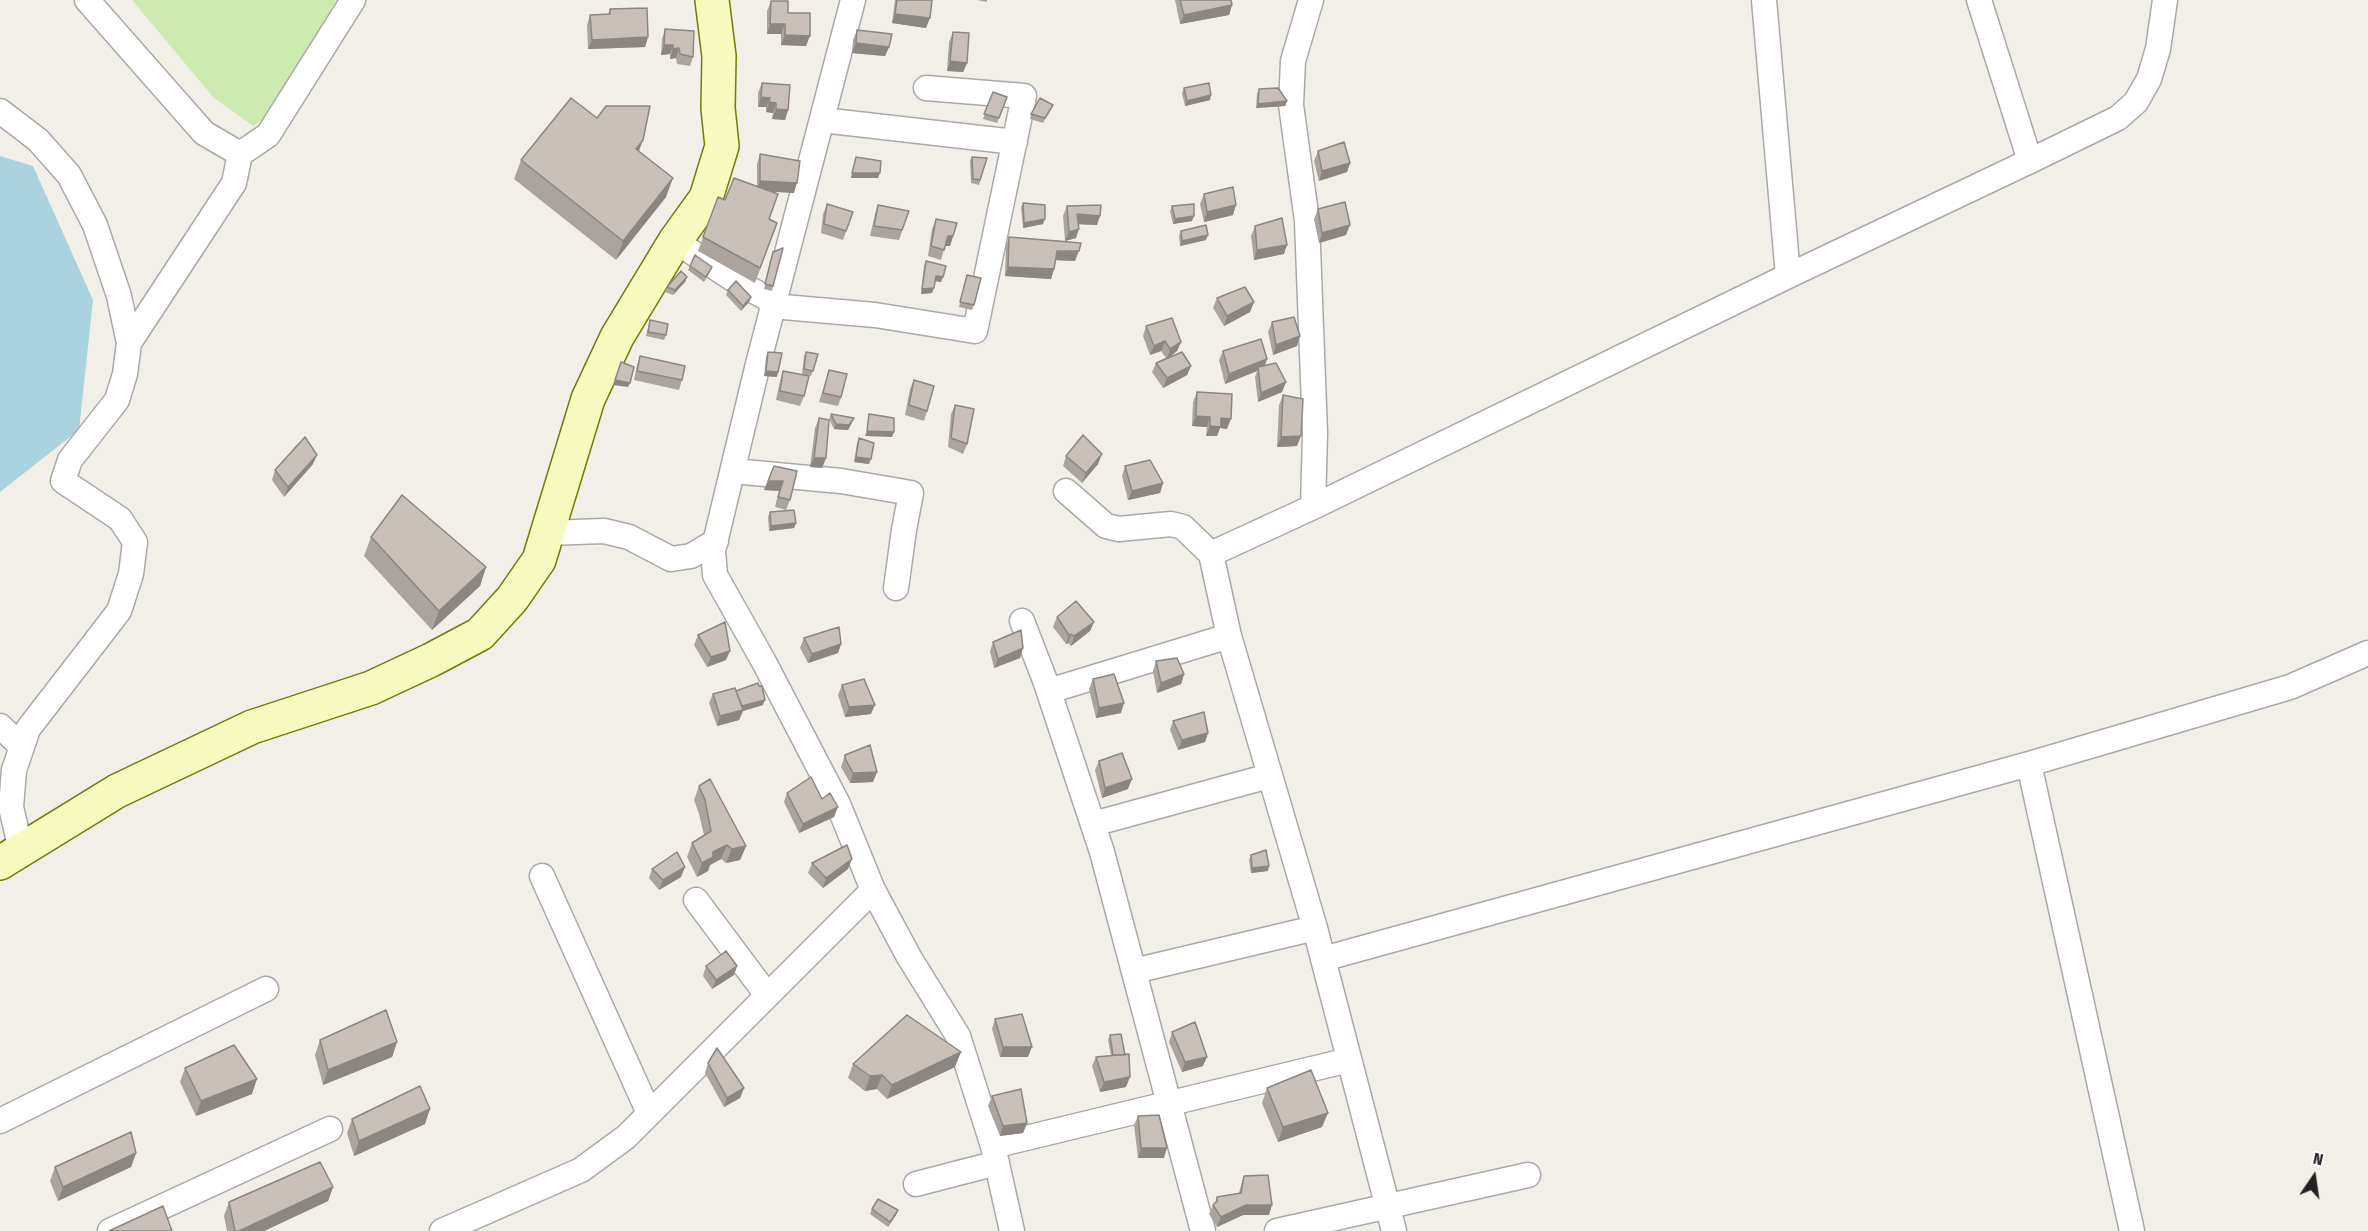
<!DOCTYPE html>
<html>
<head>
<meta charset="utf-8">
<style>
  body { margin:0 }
  #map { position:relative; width:2368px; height:1231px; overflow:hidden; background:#f2efe9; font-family:"Fira Sans Condensed",sans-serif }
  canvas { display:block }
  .north { position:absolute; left:2284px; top:1147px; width:60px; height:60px; -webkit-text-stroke:4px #fff; paint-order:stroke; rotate:13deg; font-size:16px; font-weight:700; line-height:24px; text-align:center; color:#222 }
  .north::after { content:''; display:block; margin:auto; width:21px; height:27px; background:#222; clip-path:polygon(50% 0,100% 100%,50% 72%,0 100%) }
</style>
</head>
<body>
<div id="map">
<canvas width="2368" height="1231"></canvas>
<div class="north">N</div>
</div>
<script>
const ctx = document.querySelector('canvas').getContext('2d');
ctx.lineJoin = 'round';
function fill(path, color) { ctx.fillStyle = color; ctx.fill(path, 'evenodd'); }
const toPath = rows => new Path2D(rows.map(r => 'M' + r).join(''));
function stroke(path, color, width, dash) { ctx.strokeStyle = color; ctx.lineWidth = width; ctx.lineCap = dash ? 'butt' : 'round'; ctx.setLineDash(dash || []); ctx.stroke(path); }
fill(toPath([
  [132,0,336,0,279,108,253,126,213,97]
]), '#cdebb0');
fill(toPath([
  [0,156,33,166,93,300,79,430,0,492]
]), '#aad3df');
const street = toPath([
  [87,0,204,133,240,154],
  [853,0,758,364,713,551,715,575,764,662,838,804,873,890,909,957,958,1036,993,1146,1012,1231],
  [1311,0,1293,61,1291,105,1307,221,1315,433,1313,507],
  [1764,0,1788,276],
  [0,111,38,140,69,175,95,225,119,296,129,343,125,374,117,400,70,460,63,481,120,519,135,542,131,574,119,611,28,729,14,770,11,807,21,850],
  [822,120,1015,142],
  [2030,161,2118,118,2136,102,2149,79,2158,49,2165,0],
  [675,241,739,283,774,302],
  [772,306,875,315,975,331,1024,96,926,88],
  [129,343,234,183,240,154,268,135,353,0],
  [733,471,841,481,911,493,904,530,896,588],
  [1066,491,1106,526,1119,529,1171,524,1183,527,1211,554,1229,636,1315,928,1394,1231],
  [547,533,604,531,629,537,671,559,691,556,716,541],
  [1211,554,1313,507,1788,276,2030,161,1979,0],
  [1022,621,1046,683,1102,852,1203,1231],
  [1049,691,1229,636],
  [0,726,22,747],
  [2029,764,2132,1231],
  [1093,824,1269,776],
  [542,876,649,1113],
  [696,900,767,995],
  [1323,959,2029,764,2290,687,2368,653],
  [1134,971,1315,928],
  [0,1121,266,989],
  [993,1146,1349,1060],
  [916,1184,997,1163],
  [110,1231,330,1129],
  [442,1231,581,1170,626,1137,873,890],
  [1277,1231,1528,1175]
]);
const secondary = toPath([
  [0,863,117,791,252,727,371,688,431,660,480,634,512,599,539,560,588,399,617,337,675,241,706,198,722,146,718,108,719,56,712,0]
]);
stroke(street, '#a9a9a9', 27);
stroke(secondary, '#707d05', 36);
stroke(street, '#fff', 24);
stroke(secondary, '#f7fabf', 33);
fill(toPath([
  [895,0,932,0,926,28,892,23],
  [977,0,987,0,987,2],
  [1175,0,1231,0,1232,5,1229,15,1180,24],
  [771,1,806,46,781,45,781,34,767,34,767,11],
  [610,9,648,37,645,47,588,49,587,25,590,15,608,14],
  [665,29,693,57,690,66,677,64,676,58,670,59,670,54,661,55,662,39],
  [857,30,889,47,885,56,852,53,853,40],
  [953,32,967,63,963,72,947,71,949,42],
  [762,83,788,110,785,120,772,119,773,113,766,112,766,107,758,107,758,93],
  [1184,88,1210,100,1185,106,1182,93],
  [1259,89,1287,101,1285,106,1256,108,1257,94],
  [993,92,1007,97,997,123,983,119],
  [1053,105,1043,123,1030,119,1031,114],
  [1318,151,1350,163,1347,172,1319,181,1314,161],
  [639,152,666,197,616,260,514,179,521,160],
  [760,154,794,193,771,191,769,219,777,223,755,283,698,251,718,197,725,200,757,186,757,164],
  [972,157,987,158,979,185,971,183,970,161],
  [1204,194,1233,215,1204,222,1200,204],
  [1023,203,1043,224,1023,228,1021,207],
  [827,204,853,212,843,240,821,233,823,214],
  [878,205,909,211,899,240,870,236,875,214],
  [1067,206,1097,225,1079,224,1076,238,1065,241,1075,261,1056,260,1054,269,1051,279,1005,276,1006,246,1009,237,1065,241,1063,216],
  [1172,206,1192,221,1173,224,1170,211],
  [1318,209,1346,235,1319,243,1314,219],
  [936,219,953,236,950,246,945,246,941,260,928,256,932,229],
  [1255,226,1284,254,1254,260,1251,236],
  [1181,231,1206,240,1180,246,1179,236],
  [773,252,773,286,772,291,764,289],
  [926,261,941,282,935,281,932,293,921,294,924,266],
  [690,266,710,272,704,282,688,270],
  [967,275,974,305,972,310,959,307],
  [687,277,685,282,673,295,665,292,667,287],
  [728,290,751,297,749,302,741,311,726,295],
  [1217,298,1254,302,1250,312,1224,326,1213,308],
  [650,320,666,335,664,340,646,336],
  [1272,322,1297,346,1273,355,1268,332],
  [1146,326,1181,342,1177,351,1170,357,1191,366,1187,375,1163,388,1152,372,1156,363,1166,358,1161,351,1150,355,1143,336],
  [1223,351,1267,359,1264,366,1286,382,1282,392,1258,402,1255,377,1257,371,1225,384,1219,360],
  [768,352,777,377,764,376,766,357],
  [806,352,813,371,811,376,802,374,804,356],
  [640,356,682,380,679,390,634,380,637,366],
  [829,370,841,397,838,406,819,402],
  [783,371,804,396,800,406,776,400,780,381],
  [914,380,927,411,924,421,905,415,910,389],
  [1197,392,1227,429,1220,428,1217,436,1206,436,1207,427,1192,426,1193,402],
  [1283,395,1297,446,1277,447,1279,405],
  [955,405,967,444,963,454,948,447,951,414],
  [831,414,852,423,848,430,834,429,829,419],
  [819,418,826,458,822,468,810,467,815,428],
  [859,438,869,464,854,462,857,443],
  [1066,456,1098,464,1082,483,1063,466],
  [313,464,284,497,272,480,275,470],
  [774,466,790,500,786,510,775,507,779,491,764,490],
  [1125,466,1163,483,1160,493,1128,500,1122,476],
  [770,512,796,523,794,528,769,531,768,517],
  [371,537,486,567,480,586,432,630,364,556],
  [1057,617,1094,622,1090,631,1071,646,1068,643,1066,644,1053,627],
  [698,635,726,660,707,667,694,645],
  [804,638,841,644,838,653,808,663,800,648],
  [993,642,1023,648,1020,658,994,668,990,651],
  [1156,661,1184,674,1181,684,1157,693,1153,671],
  [1093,679,1121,713,1096,718,1089,689],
  [842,685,871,714,845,717,838,695],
  [736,691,763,705,743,711,739,720,717,726,709,703,713,694],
  [1173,721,1208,733,1205,742,1178,750,1170,730],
  [845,755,877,772,873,782,850,783,841,767],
  [1099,761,1128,789,1102,798,1095,770],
  [699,786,746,846,740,860,726,863,721,859,710,865,708,871,697,877,687,857,692,843,704,835,699,814,694,800],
  [787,793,822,799,834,817,799,833,784,802],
  [1251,855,1268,871,1251,873,1249,860],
  [812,863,848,869,823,888,808,873],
  [652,869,681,877,659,890,649,878],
  [706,966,737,966,734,975,712,989,703,976],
  [995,1019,1028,1057,1000,1057,992,1029],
  [1172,1032,1203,1066,1182,1072,1169,1042],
  [1110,1035,1126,1087,1100,1092,1092,1066,1096,1057,1111,1056,1108,1040],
  [320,1040,397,1042,392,1057,323,1085,315,1055],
  [708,1063,744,1088,740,1098,724,1107,705,1073],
  [853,1064,955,1067,887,1099,877,1089,865,1091,848,1078],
  [185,1068,252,1094,196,1116,180,1082],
  [1267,1088,1322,1127,1278,1142,1262,1103],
  [992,1096,1027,1123,1023,1133,1000,1136,988,1106],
  [1138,1116,1164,1158,1138,1158,1134,1125],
  [352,1119,425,1124,354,1156,347,1133],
  [136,1153,131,1167,58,1201,50,1181,55,1167],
  [1244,1176,1269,1215,1243,1215,1217,1227,1209,1214,1213,1205,1215,1203,1217,1197,1239,1193,1241,1185],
  [333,1187,328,1201,264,1231,227,1231,224,1216,229,1202],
  [872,1209,896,1215,888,1227,870,1214]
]), '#aba49e');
fill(toPath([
  [1232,5,1229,15,1180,24,1184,15],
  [895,14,930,18,926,28,892,23],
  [770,24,785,24,781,34,767,34],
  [785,35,810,36,806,46,781,45],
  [648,37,645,47,588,49,592,40],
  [856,43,889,47,885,56,852,53],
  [664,45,673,45,670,54,661,55],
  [679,48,676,58,670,59,673,49],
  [950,61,967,63,963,72,947,71],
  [1211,95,1210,100,1185,106,1187,101],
  [761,97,770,98,766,107,758,107],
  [1287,101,1285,106,1256,108,1258,104],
  [769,102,776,103,773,113,766,112],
  [776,109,788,110,785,120,772,119],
  [643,140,636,159,636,149],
  [1350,163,1347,172,1319,181,1322,171],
  [852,173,880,173,878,178,851,178],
  [673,178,666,197,616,260,623,241],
  [760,181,797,183,794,193,757,191],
  [1236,205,1233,215,1204,222,1207,212],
  [1077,214,1100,216,1097,225,1073,224],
  [1194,216,1192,221,1173,224,1175,219],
  [1045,219,1043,224,1023,228,1024,223],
  [1350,225,1346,235,1319,243,1322,233],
  [1079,229,1076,238,1065,241,1069,232],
  [1208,235,1206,240,1180,246,1182,241],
  [948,236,953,236,950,246,944,246],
  [1287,245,1284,254,1254,260,1257,250],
  [1057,251,1079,251,1075,261,1053,260],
  [1008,267,1054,269,1051,279,1005,276],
  [936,276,943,277,941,282,934,281],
  [687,277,685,282,673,295,675,290],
  [934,288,932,293,921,294,922,289],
  [751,297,749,302,741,311,743,306],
  [1254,302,1250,312,1224,326,1227,316],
  [1300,336,1297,346,1273,355,1276,345],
  [1165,341,1161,351,1150,355,1154,346],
  [1181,342,1177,351,1167,359,1170,349],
  [1267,359,1264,368,1258,367,1257,371,1225,384,1229,374],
  [1191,366,1187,375,1163,388,1167,378],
  [766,371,778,372,777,377,764,376],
  [615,380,630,383,628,387,613,385],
  [1286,382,1282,392,1258,402,1261,393],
  [1196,416,1210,417,1207,427,1192,426],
  [854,418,848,430,834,429,836,424],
  [1221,418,1231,419,1227,429,1220,428,1217,436,1206,436,1210,426],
  [867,431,894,432,892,437,865,436],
  [1301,436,1297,446,1277,447,1281,437],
  [1102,454,1098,464,1082,483,1086,473],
  [317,455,313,464,284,497,288,487],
  [856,457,871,459,869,464,854,462],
  [814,458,826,458,822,468,810,467],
  [768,481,783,481,779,491,764,490],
  [1163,483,1160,493,1128,500,1132,491],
  [796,523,794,528,769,531,771,526],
  [486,567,480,586,432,630,439,611],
  [1094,622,1090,631,1071,646,1074,636],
  [1071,634,1068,643,1066,644,1069,635],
  [841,644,838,653,808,663,812,654],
  [1023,648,1020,658,994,668,998,659],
  [730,651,726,660,707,667,711,657],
  [1184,674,1181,684,1157,693,1161,683],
  [765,700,763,705,743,711,739,720,717,726,720,716,741,711,742,706],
  [1124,703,1121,713,1096,718,1099,708],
  [875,705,871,714,845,717,849,707],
  [1208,733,1205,742,1178,750,1182,740],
  [877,772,873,782,850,783,853,773],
  [1132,779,1128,789,1102,798,1105,788],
  [838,807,834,817,799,833,803,824],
  [727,845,721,859,710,865,708,871,697,877,702,863,713,852],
  [746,846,740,860,726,863,732,849],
  [852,859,848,869,823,888,826,878],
  [1269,866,1268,871,1251,873,1252,868],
  [685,867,681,877,659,890,663,880],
  [737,966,734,975,712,989,716,980],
  [397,1042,392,1057,323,1085,328,1070],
  [1003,1047,1032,1047,1028,1057,1000,1057],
  [961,1052,955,1067,887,1099,892,1085],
  [1207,1057,1203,1066,1182,1072,1185,1062],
  [882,1075,877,1089,865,1091,870,1076],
  [1130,1077,1126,1087,1100,1092,1104,1082],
  [257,1079,252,1094,196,1116,201,1101],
  [744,1088,740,1098,724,1107,727,1098],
  [430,1109,425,1124,354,1156,359,1141],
  [1328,1113,1322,1127,1278,1142,1283,1127],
  [1027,1123,1023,1133,1000,1136,1003,1126],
  [1141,1148,1167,1148,1164,1158,1138,1158],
  [136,1153,131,1167,58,1201,63,1187],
  [333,1187,328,1201,264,1231,239,1231],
  [1246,1205,1272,1205,1269,1215,1243,1215,1217,1227,1221,1217],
  [898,1210,896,1215,888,1227,890,1222]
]), '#8b8681');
const building = toPath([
  [897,0,932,0,930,18,895,14,897,0],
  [1180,0,1231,0,1232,5,1184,15,1180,0],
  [771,1,788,1,788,13,810,13,810,36,785,35,785,24,770,24,771,1],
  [647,8,648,37,592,40,590,15,610,14,610,9,647,8],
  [665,29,694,31,693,57,680,54,679,48,673,49,673,45,664,45,665,29],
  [857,30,892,34,889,47,856,43,857,30],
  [953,32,969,33,967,63,950,61,953,32],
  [762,83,790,85,788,110,776,109,776,103,769,102,770,98,761,97,762,83],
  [1209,83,1211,95,1187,101,1184,88,1209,83],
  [1278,88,1287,101,1258,104,1259,89,1278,88],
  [993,92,1007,97,999,118,984,114,993,92],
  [571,98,597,118,606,106,650,106,643,140,636,149,673,178,623,241,521,160,571,98],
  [1040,98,1053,105,1045,118,1031,114,1040,98],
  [1344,142,1350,163,1322,171,1318,151,1344,142],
  [760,154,800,161,797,183,760,181,760,154],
  [856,157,881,161,880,173,852,173,856,157],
  [972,157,987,158,980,180,973,179,972,157],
  [734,178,778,194,769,219,777,223,760,268,703,237,718,197,725,200,734,178],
  [1233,187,1236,205,1207,212,1204,194,1233,187],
  [1345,202,1350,225,1322,233,1318,209,1345,202],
  [1023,203,1045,205,1045,219,1024,223,1023,203],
  [827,204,853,212,846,231,824,224,827,204],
  [1194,204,1194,216,1175,219,1172,206,1194,204],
  [878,205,909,211,902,230,874,226,878,205],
  [1101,205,1100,216,1077,214,1079,229,1069,232,1067,206,1101,205],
  [1282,218,1287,245,1257,250,1255,226,1282,218],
  [936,219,957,223,953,236,948,236,944,250,931,246,936,219],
  [1206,225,1208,235,1182,241,1181,231,1206,225],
  [1009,237,1081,243,1079,251,1057,251,1054,269,1008,267,1009,237],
  [783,248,773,286,765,284,773,252,783,248],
  [695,255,712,267,706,277,690,266,695,255],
  [926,261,946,266,943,277,936,276,934,288,922,289,926,261],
  [681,271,687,277,675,290,667,287,681,271],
  [967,275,981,278,974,305,960,302,967,275],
  [736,281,751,297,743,306,728,290,736,281],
  [1245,287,1254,302,1227,316,1217,298,1245,287],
  [1294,317,1300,336,1276,345,1272,322,1294,317],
  [1172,318,1181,342,1170,349,1165,341,1154,346,1146,326,1172,318],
  [650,320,668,324,666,335,648,332,650,320],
  [1261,339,1267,359,1229,374,1223,351,1261,339],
  [768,352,782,353,778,372,766,371,768,352],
  [806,352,818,354,813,371,804,369,806,352],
  [1182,352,1191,366,1167,378,1156,363,1182,352],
  [640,356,685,366,682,380,637,371,640,356],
  [621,362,634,367,630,383,615,380,621,362],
  [1276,363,1286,382,1261,393,1258,367,1276,363],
  [829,370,847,374,841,397,823,393,829,370],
  [783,371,809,376,804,396,780,391,783,371],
  [914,380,934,386,927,411,909,405,914,380],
  [1197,392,1232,394,1231,419,1221,418,1221,427,1210,426,1210,417,1196,416,1197,392],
  [1283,395,1303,399,1301,436,1281,437,1283,395],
  [955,405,974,409,967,444,951,438,955,405],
  [831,414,854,418,849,425,836,424,831,414],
  [869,414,894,418,894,432,867,431,869,414],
  [819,418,829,420,826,458,814,458,819,418],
  [1083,435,1102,454,1086,473,1066,456,1083,435],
  [305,437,317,455,288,487,275,470,305,437],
  [859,438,874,443,871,459,856,457,859,438],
  [1150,460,1163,483,1132,491,1125,466,1150,460],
  [774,466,797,471,790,500,778,497,783,481,768,481,774,466],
  [402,495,486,567,439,611,371,537,402,495],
  [794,510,796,523,771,526,770,512,794,510],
  [1076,601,1094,622,1074,636,1071,634,1069,635,1057,617,1076,601],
  [725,622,730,651,711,657,698,635,725,622],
  [839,627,841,644,812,654,804,638,839,627],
  [1021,630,1023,648,998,659,993,642,1021,630],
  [1177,658,1184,674,1161,683,1156,661,1177,658],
  [1114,674,1124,703,1099,708,1093,679,1114,674],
  [864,679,875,705,849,707,842,685,864,679],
  [758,683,759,686,762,686,765,700,742,706,736,691,758,683],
  [735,688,743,710,720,716,713,694,735,688],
  [1204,712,1208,733,1182,740,1173,721,1204,712],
  [870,745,877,772,853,773,845,758,845,755,870,745],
  [1122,753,1132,779,1105,788,1099,761,1122,753],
  [811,777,822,799,830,793,838,807,803,824,787,793,811,777],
  [710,779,746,846,732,849,727,845,713,852,713,857,702,863,692,843,711,831,705,800,699,786,710,779],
  [847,845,852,859,826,878,812,863,847,845],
  [1266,850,1269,866,1252,868,1251,855,1266,850],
  [677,852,685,867,663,880,652,869,677,852],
  [726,951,737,966,716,980,706,966,726,951],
  [386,1010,397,1042,328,1070,320,1040,386,1010],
  [1022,1014,1032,1047,1003,1047,995,1019,1022,1014],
  [907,1015,961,1052,892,1085,882,1075,870,1076,853,1064,907,1015],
  [1195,1022,1207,1057,1185,1062,1172,1032,1195,1022],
  [1121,1034,1125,1055,1113,1055,1110,1035,1121,1034],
  [234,1045,257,1079,201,1101,185,1068,234,1045],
  [717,1048,744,1088,727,1098,708,1063,717,1048],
  [1129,1054,1130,1077,1104,1082,1096,1057,1129,1054],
  [1311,1070,1328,1113,1283,1127,1267,1088,1311,1070],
  [420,1086,430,1109,359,1141,352,1119,420,1086],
  [1021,1089,1027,1123,1003,1126,992,1096,1021,1089],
  [1159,1115,1167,1148,1141,1148,1138,1116,1159,1115],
  [131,1132,136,1153,63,1187,55,1167,131,1132],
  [320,1162,333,1187,239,1231,235,1231,229,1202,320,1162],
  [1268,1175,1272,1205,1246,1205,1221,1217,1213,1205,1217,1201,1217,1197,1241,1193,1244,1176,1268,1175],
  [878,1199,898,1210,890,1222,872,1209,878,1199],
  [163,1206,172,1231,109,1231,163,1206]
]);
fill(building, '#c7bfb8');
stroke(building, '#8b8681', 1.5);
</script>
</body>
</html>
